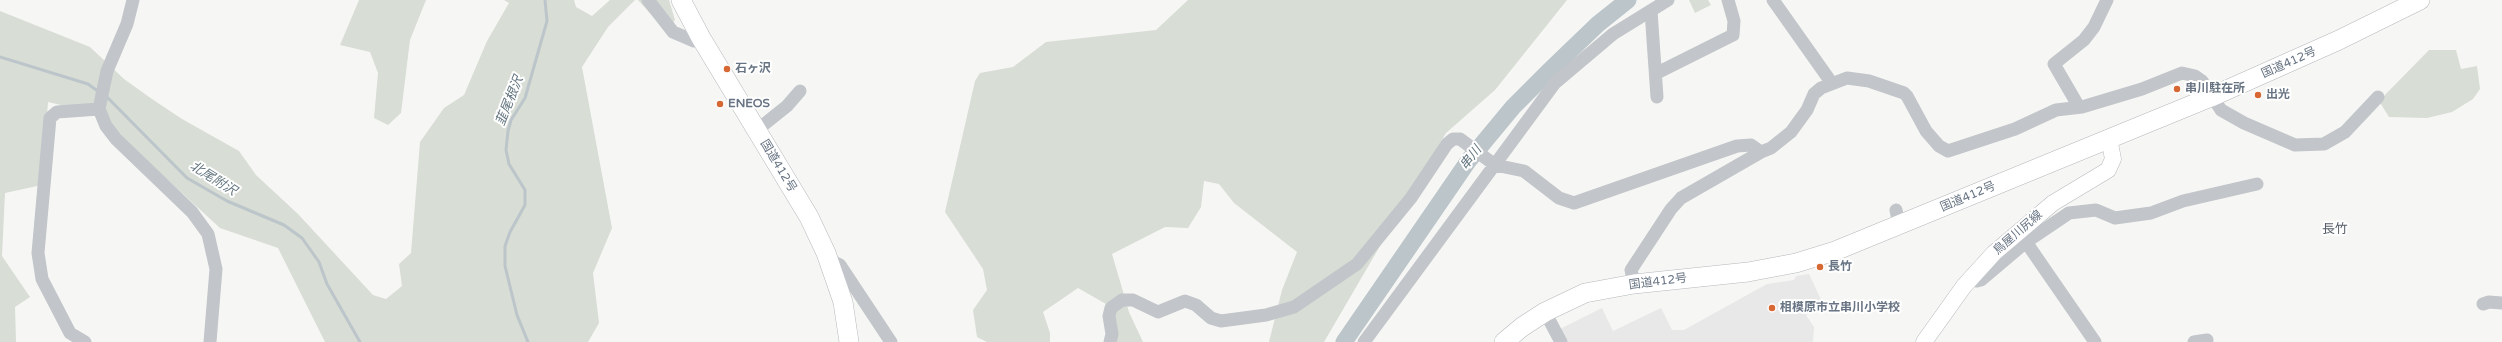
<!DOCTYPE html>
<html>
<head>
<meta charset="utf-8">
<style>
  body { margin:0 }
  canvas { display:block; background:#f6f7f4 }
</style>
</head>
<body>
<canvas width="2502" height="342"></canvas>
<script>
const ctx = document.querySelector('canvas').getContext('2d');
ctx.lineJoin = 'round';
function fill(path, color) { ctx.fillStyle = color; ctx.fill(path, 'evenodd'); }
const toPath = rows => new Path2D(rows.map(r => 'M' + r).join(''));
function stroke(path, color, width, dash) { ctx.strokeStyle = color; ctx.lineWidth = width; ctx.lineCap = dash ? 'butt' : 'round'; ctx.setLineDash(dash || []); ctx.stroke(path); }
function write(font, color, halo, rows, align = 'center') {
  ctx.font = font + ' "Varela Round","Noto Sans JP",sans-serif'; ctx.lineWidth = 4; ctx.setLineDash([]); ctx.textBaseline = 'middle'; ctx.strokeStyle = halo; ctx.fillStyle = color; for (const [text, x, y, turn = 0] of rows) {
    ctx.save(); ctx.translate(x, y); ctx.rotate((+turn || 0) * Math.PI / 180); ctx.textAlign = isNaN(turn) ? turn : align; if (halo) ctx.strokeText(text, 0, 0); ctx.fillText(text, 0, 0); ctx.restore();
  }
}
fill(toPath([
  [1809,274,1824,306,1806,315,1814,327,1813,342,1566,342,1560,329,1602,308,1613,331,1661,308,1672,330,1684,330,1767,284,1794,280,1796,276]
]), '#e7e8e7');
fill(toPath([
  [359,0,426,0,410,40,401,113,388,125,374,118,378,73,370,52,340,45],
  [504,0,574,0,576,7,592,16,610,0,635,0,608,27,582,67,612,228,593,273,599,323,588,342,325,342,278,248,220,228,95,113,48,102,42,185,5,193,2,256,30,297,15,307,16,342,0,342,0,11,90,47,124,79,152,99,182,119,239,151,256,175,298,214,373,295,386,299,402,286,399,264,411,253,420,142,444,108,464,95,487,41,509,3],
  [638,0,669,0,675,20,666,31],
  [1188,0,1567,0,1495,90,1446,133,1324,342,1269,342,1282,290,1297,252,1234,203,1219,184,1204,181,1201,207,1188,228,1165,227,1112,254,1129,312,1143,342,1114,342,1106,304,1078,288,1043,312,1050,333,1050,342,987,342,977,337,973,310,987,290,983,269,945,212,975,81,980,73,1013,67,1046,42,1156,30],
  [1689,0,1708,0,1711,5,1695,13],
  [2429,50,2456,50,2461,69,2477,66,2480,89,2473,99,2452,112,2427,118,2389,117,2379,101]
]), '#d8ddd5');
stroke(toPath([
  [0,57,88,84,99,92],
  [106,96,187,178,227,201,284,225,302,238,319,262,327,284,360,342],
  [528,342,517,315,505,266,505,246,510,232,525,205,525,190,509,164,506,150,508,131,511,120,525,98,547,21,545,0]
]), '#bcc5ca', 3);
stroke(toPath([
  [1344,342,1469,160,1513,107,1550,70,1598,24,1628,0]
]), '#bcc5ca', 17);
const major = toPath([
  [1924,342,1964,286,1994,253,2053,203,2108,170,2113,159,2109,138]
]);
const highway = toPath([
  [681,0,701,38,809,217,826,253,843,302,849,342],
  [1504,342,1522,327,1545,312,1585,293,1634,284,1748,272,1796,263,1835,251,2211,97,2339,40,2420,0]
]);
stroke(major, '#b6b9bd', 17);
stroke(highway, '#b5b8bb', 20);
stroke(toPath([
  [133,0,127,24,107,71,99,109,106,126,116,139,192,212,208,234,216,269,210,342],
  [648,0,673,32,694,41,701,38],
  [1773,0,1831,82],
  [1651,11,1657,97],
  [1657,73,1733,35,1734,21,1728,0],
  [2079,107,2054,64,2084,40,2094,27,2107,0],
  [757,130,787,106,800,91],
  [1761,152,1771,148,1791,132,1807,110,1814,94,1821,88,1847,78,1869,81,1904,93,1907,96,1926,131,1939,146,1948,151,2015,129,2056,110,2082,107,2142,89,2182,73,2195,76,2202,81,2221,110,2244,123,2295,145,2324,144,2345,132,2378,97],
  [1896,210,1899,225],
  [2026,242,2069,213,2096,210,2115,218,2151,213,2183,201,2257,184],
  [828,259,840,265,891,342],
  [1970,278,1977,281,1981,280,2026,242,2095,342],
  [2483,304,2489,302,2502,303],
  [1545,312,1561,342],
  [85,342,70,333,42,279,38,253,50,118,57,112,99,109],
  [1110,342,1112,334,1109,316,1111,308,1122,300,1133,300,1158,312,1185,301,1196,305,1211,318,1221,321,1266,315,1294,307,1357,264,1411,198,1447,144,1453,139,1460,139,1495,165,1524,171,1559,198,1574,203,1737,146,1751,145,1761,152,1681,198,1671,209,1631,270,1634,284],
  [1364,342,1555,83,1613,34,1668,0],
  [2194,342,2207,340]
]), '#c2c5c9', 13);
stroke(major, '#fff', 16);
stroke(highway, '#fff', 19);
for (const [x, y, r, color] of [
  [727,69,4,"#d76733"],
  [2177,89,4,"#d76733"],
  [2258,95,4,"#d76733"],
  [720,104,4,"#d76733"],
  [1820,267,4,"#d76733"],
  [1772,308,4,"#d76733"]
]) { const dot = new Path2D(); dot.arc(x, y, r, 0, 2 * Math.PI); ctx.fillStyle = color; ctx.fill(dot); stroke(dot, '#fff', 1.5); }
write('12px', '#687483', '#fff', [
  ["国道412号",2289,63,-24],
  ["国道412号",778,166,59],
  ["国道412号",1968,197,-23],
  ["鳥屋川尻線",2018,233,-41],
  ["国道412号",1658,282,-7]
]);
write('bold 12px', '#687483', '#fff', [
  ["石ヶ沢",735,69],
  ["串川駐在所",2185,89],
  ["出光",2266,95],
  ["ENEOS",728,104],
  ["長竹",1828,267],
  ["相模原市立串川小学校",1780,308]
], 'left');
write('italic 13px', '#63757f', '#fff', [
  ["韮尾根沢",510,101,-68],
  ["串川",1471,158,-52],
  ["北尾附沢",213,179,32]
]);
write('13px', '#555e68', '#fff', [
  ["長竹",2335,230]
]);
</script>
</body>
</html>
